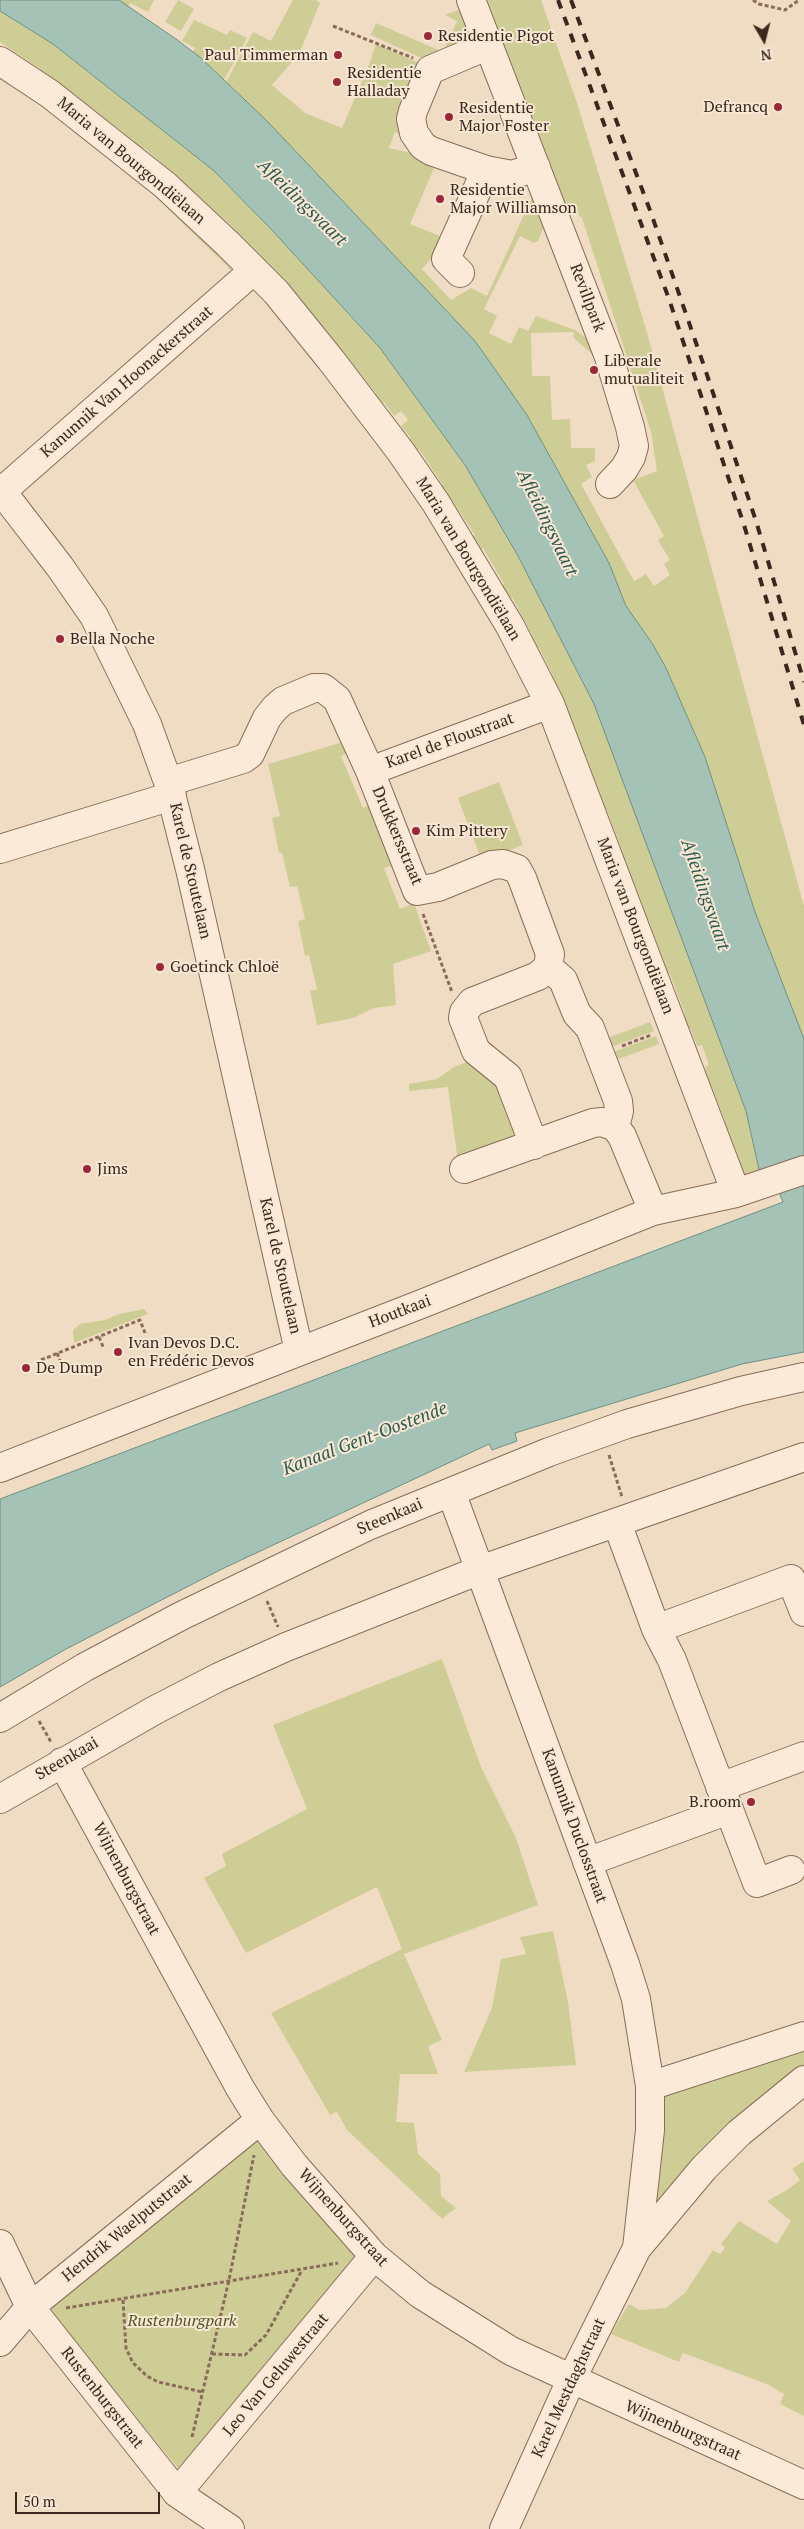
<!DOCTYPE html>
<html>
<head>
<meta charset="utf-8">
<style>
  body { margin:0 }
  #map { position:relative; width:804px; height:2529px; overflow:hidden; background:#f0dcc3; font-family:"PT Serif",serif }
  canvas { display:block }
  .north { position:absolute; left:739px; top:15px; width:50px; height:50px; -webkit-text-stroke:4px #f7e7d3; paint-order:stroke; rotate:172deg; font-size:14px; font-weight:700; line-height:20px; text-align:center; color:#3a271e }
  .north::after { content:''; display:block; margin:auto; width:18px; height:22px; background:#3a271e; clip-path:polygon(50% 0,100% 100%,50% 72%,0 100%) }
  .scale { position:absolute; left:15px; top:2492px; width:145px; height:22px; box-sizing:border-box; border:2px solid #3a271e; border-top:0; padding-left:6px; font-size:15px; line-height:18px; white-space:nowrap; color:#3a271e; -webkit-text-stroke:4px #f7e7d3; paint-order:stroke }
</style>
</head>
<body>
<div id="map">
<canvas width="804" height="2529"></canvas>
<div class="north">N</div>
<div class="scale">50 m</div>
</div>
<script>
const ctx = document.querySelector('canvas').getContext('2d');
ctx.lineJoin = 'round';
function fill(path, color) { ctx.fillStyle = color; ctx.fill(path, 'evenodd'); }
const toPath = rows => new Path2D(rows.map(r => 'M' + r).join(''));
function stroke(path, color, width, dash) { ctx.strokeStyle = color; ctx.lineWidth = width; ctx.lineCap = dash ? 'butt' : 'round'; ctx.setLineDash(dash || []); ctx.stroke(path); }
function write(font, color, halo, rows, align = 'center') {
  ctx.font = font + ' "PT Serif",serif'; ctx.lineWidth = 4; ctx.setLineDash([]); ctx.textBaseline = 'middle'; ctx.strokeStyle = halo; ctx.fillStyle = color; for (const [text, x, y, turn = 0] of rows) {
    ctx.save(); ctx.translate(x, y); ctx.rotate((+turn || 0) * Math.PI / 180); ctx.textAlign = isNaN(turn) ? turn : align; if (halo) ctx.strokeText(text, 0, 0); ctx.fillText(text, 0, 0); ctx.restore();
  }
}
fill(toPath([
  [119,0,154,0,148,12,130,3,128,7],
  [178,0,194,9,181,31,165,22],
  [293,0,316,0,320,3,299,54,272,85,305,113,342,128,368,68,376,44,426,66,408,136,395,132,389,148,438,159,410,224,442,237,432,258,422,269,451,300,471,288,487,296,534,193,546,222,538,241,534,243,520,236,484,309,497,316,489,333,511,344,519,327,528,331,536,316,575,330,596,345,597,347,591,353,574,338,573,332,531,333,532,376,550,376,552,420,570,419,571,448,595,448,595,461,586,465,592,477,581,484,634,581,646,574,654,586,670,575,664,564,670,560,658,540,664,536,633,480,657,471,651,432,582,218,577,214,563,217,484,0,541,0,578,106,646,329,804,906,804,1039,755,912,705,757,666,668,652,643,626,606,609,563,527,415,475,341,268,122,226,82,253,32,271,41],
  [466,7,474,26,470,39,428,61,371,35,376,23,443,52,457,21,445,15],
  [0,11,53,44,213,170,270,228,380,348,465,465,518,556,594,704,746,1111,760,1174,745,1177,720,1126,726,1123,711,1085,705,1087,699,1072,706,1070,705,1067,709,1065,702,1045,697,1046,690,1028,683,1030,678,1017,685,1014,670,974,663,977,658,963,664,961,648,919,642,921,637,909,643,906,628,867,622,869,617,856,623,853,607,810,600,813,596,802,602,799,586,756,579,757,575,748,581,745,571,719,565,722,546,679,553,676,539,648,533,651,526,639,532,635,512,597,504,601,497,588,504,584,483,548,477,551,469,539,475,535,452,500,446,503,437,489,443,485,419,449,413,453,405,443,411,438,401,426,408,420,401,411,394,416,384,402,378,406,371,398,376,393,347,357,342,361,334,351,340,347,311,312,305,316,302,302,287,285,231,235,236,230,189,187,184,192,176,185,181,179,144,148,139,153,130,147,134,141,97,112,92,117,85,111,88,105,52,78,47,83,36,75,40,69,0,42],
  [194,20,227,35,230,30,247,38,224,80,193,52,195,48,182,41],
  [170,202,233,267,231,270,166,207],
  [347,741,353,750,341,756,363,808,377,802,399,863,384,868,400,909,414,903,431,951,393,964,396,1005,374,1008,353,1018,317,1025,310,991,317,989,309,955,305,956,298,921,305,919,297,886,290,887,282,853,279,853,272,818,280,816,268,764],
  [499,782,523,845,482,861,458,798],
  [650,1022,654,1031,611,1047,608,1038],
  [656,1036,659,1044,616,1060,613,1052],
  [472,1060,500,1080,520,1135,458,1162,448,1087,409,1091,409,1084,437,1079,454,1067],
  [144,1309,148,1314,74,1343,73,1330,80,1324,105,1320,119,1314],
  [442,1659,481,1767,516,1838,538,1905,404,1954,442,2040,428,2046,438,2074,400,2074,396,2122,414,2123,418,2154,440,2174,441,2196,456,2208,442,2219,347,2130,337,2112,330,2115,271,2013,402,1949,377,1887,246,1953,204,1878,226,1866,222,1854,307,1809,273,1725],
  [553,1931,568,2002,576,2065,464,2072,492,2008,501,1959,526,1954,520,1937],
  [804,2048,804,2072,664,2204,652,2196,658,2085],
  [257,2141,357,2257,181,2472,46,2307,206,2178],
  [804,2161,804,2416,780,2404,784,2394,769,2385,683,2353,679,2362,611,2334,629,2304,640,2310,666,2308,685,2293,713,2250,720,2254,725,2248,721,2244,739,2221,777,2244,791,2221,767,2201,787,2190,800,2180,792,2169]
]), '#cecd96');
const water = toPath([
  [0,0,119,0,176,39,201,58,268,122,475,341,527,415,609,563,626,606,652,643,666,668,705,757,755,912,804,1039,804,1352,742,1364,515,1433,517,1441,492,1450,489,1444,222,1569,66,1649,0,1687,0,1499,783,1202,776,1185,760,1174,746,1111,594,704,518,556,465,465,380,348,270,228,213,170,53,44,0,11,0,0]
]);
fill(water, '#a5c2b6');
stroke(water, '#6c9182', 1);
const minor = toPath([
  [471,0,609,357,630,427,634,446,631,457,624,469,610,484],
  [489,45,430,70,413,111,411,119,414,133,423,146,431,151,486,170,512,175,536,167],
  [0,61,50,94,165,185,228,244,276,292,331,360,401,452,436,503,510,626,550,704,736,1193],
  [460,273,446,259,486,170],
  [0,489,60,567,94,616,147,724,168,782,190,869,299,1351],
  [0,493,254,270],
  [370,771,417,891,438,887,492,865,503,864,517,869,522,878,550,954,548,967,538,976,472,1002,464,1012,463,1018,476,1051,508,1077,534,1145],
  [168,782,243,759,250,754,267,718,275,708,283,701,314,688,323,688,337,699,370,771,550,704],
  [0,849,172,796],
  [548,967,563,980,577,1014,590,1028,618,1101,619,1111,615,1127,622,1136,653,1211],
  [464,1169,593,1123,602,1122,615,1127],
  [0,1468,424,1303,653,1211,736,1193,804,1170],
  [451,1492,625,1964,636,1999,650,2086,650,2130,637,2248],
  [617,1523,656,1629,672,1660,757,1883,791,1870],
  [656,1629,791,1579,804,1612],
  [0,1718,85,1667,181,1616,370,1525,549,1452,627,1424,741,1391,804,1377],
  [62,1762,240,2088,260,2120,294,2165,374,2256,420,2294,511,2351,804,2485],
  [720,1787,804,1756],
  [0,1799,155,1710,219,1677,286,1647,480,1570,804,1457],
  [587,1862,729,1810],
  [650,2086,804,2036],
  [0,2244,30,2307,177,2493,230,2529],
  [0,2342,30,2307,260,2120],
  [177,2493,374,2256],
  [504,2529,571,2380,637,2248,704,2168,739,2133,804,2080]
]);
stroke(minor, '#8a6c59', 30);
stroke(toPath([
  [753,0,759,4,785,10,799,0],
  [333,26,413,58],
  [423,914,452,992],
  [622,1046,651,1035],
  [99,1337,104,1349],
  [57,1353,62,1366],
  [41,1360,140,1320,145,1333],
  [609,1455,622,1497],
  [267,1601,278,1627],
  [39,1721,51,1742],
  [123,2300,126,2348,133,2363,147,2376,158,2382,203,2392],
  [66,2308,338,2263],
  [212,2354,245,2355,266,2335,302,2270],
  [192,2437,229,2280,254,2155]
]), '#8a6c59', 3, [4, 2.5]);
stroke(minor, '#faead7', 28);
stroke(toPath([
  [558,0,669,299,744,525,804,725],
  [571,0,651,213,704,366,756,521,804,682]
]), '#3a271e', 4, [9, 9]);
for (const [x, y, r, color] of [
  [428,36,5,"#9b2739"],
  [338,55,5,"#9b2739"],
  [337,82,5,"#9b2739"],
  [778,107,5,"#9b2739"],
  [449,117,5,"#9b2739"],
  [440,199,5,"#9b2739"],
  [594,370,5,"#9b2739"],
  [60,639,5,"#9b2739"],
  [416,831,5,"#9b2739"],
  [160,967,5,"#9b2739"],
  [87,1169,5,"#9b2739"],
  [118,1352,5,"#9b2739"],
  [26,1368,5,"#9b2739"],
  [751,1802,5,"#9b2739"]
]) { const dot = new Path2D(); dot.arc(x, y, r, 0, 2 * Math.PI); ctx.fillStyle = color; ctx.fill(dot); stroke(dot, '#f7e7d3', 2); }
write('16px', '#3a271e', '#f7e7d3', [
  ["Residentie Pigot",438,36],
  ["Paul Timmerman",328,55,"right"],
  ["Residentie",347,73],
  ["Halladay",347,91],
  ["Defrancq",768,107,"right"],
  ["Residentie",459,108],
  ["Major Foster",459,126],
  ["Residentie",450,190],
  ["Major Williamson",450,208],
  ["Liberale",604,361],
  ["mutualiteit",604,379],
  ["Bella Noche",70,639],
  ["Kim Pittery",426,831],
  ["Goetinck Chloë",170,967],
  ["Jims",97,1169],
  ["Ivan Devos D.C.",128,1343],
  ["en Frédéric Devos",128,1361],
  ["De Dump",36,1368],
  ["B.room",741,1802,"right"]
], 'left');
write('16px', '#3a271e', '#f7e7d3', [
  ["Maria van Bourgondiëlaan",131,161,40],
  ["Revillpark",587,298,69],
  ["Kanunnik Van Hoonackerstraat",127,382,-41],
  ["Maria van Bourgondiëlaan",468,559,59],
  ["Karel de Floustraat",450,741,-20],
  ["Drukkersstraat",397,836,67],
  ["Karel de Stoutelaan",190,871,77],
  ["Maria van Bourgondiëlaan",635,926,69],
  ["Karel de Stoutelaan",280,1266,77],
  ["Houtkaai",400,1312,-21],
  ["Steenkaai",390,1517,-23],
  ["Steenkaai",67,1759,-30],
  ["Kanunnik Duclosstraat",574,1826,70],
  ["Wijnenburgstraat",126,1879,62],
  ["Wijnenburgstraat",343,2218,48],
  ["Hendrik Waelputstraat",127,2228,-39],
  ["Leo Van Geluwestraat",276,2375,-50],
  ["Karel Mestdaghstraat",569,2388,-65],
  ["Rustenburgstraat",102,2398,52],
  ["Wijnenburgstraat",683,2431,24]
]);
write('italic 16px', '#515724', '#f7e7d3', [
  ["Rustenburgpark",182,2321]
]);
write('italic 18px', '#2c5a51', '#f7e7d3', [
  ["Afleidingsvaart",302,203,44],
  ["Afleidingsvaart",547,523,64],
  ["Afleidingsvaart",705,895,71],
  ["Kanaal Gent-Oostende",365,1439,-21]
]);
</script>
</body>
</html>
